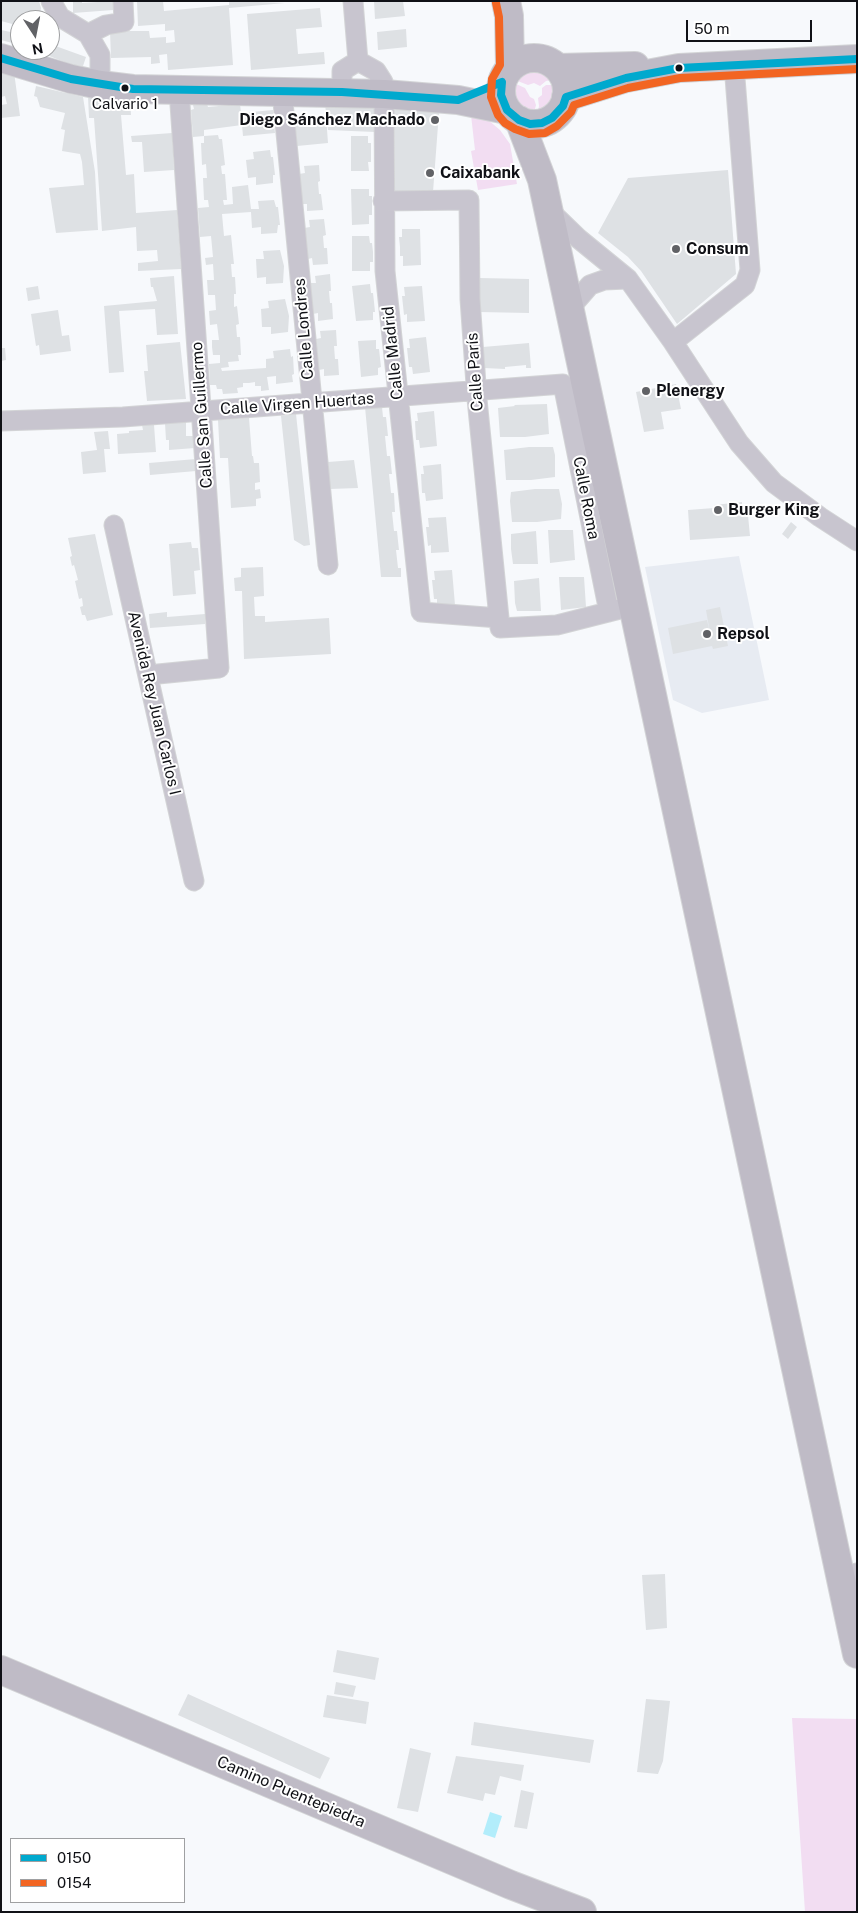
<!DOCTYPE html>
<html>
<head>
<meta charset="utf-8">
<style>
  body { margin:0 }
  #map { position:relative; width:858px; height:1913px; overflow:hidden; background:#f7f9fc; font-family:"Public Sans",sans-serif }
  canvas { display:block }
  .frame { position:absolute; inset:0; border:2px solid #101116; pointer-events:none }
  .legend { position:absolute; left:10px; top:1838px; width:175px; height:65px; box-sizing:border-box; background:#fff; border:1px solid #9fa0a2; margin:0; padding:6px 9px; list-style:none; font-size:15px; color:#101116 }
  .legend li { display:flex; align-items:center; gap:10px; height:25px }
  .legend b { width:25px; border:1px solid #9fa0a2 }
  .north { position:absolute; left:10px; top:10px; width:50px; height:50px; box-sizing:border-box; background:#fff; border:1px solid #9fa0a2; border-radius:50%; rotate:169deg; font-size:14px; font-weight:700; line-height:20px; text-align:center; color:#101116 }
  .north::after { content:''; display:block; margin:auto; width:18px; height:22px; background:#616266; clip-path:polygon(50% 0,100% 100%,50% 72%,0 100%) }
  .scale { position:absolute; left:686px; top:20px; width:126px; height:22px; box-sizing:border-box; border:2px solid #101116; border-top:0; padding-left:6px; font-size:15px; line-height:18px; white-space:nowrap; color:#101116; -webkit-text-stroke:4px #fff; paint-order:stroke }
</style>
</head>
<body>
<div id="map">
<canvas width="858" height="1913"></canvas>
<div class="frame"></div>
<ul class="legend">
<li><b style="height:6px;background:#00a9ce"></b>0150</li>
<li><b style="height:6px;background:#f26522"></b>0154</li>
</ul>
<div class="north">N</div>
<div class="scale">50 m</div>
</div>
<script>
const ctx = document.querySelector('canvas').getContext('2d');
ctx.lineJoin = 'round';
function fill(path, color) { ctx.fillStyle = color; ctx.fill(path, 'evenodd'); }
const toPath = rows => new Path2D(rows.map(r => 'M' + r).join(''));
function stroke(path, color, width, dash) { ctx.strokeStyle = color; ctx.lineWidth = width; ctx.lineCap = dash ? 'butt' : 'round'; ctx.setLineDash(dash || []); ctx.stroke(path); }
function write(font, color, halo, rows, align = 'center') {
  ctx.font = font + ' "Public Sans",sans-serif'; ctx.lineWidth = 4; ctx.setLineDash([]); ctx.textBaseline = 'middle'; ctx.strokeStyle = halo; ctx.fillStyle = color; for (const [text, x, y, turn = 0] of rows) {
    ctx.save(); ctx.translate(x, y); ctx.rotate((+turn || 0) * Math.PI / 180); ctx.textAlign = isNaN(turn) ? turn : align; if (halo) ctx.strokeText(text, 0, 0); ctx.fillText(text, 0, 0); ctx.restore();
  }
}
fill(toPath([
  [739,556,769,700,702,713,673,700,645,567]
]), '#e7ebf2');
fill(toPath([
  [530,70,545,72,552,80,546,81,540,86,534,83,528,85,515,80,523,72],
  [514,83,525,88,530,97,534,99,536,105,534,112,523,109,518,104,514,98],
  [546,85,554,85,555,94,549,106,538,111,539,106,538,98,542,95,542,88],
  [471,115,487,119,500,130,510,144,517,184,478,190,471,151,475,150],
  [792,1718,857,1719,857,1912,805,1912]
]), '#f2ddf2');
fill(toPath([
  [490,1812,502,1816,495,1838,483,1834]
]), '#b2edfb');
fill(toPath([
  [1,1,39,1,41,8,39,20,20,20,20,26,1,21],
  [73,1,82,1,82,3,113,1,113,10,73,13],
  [137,1,163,1,164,11,229,5,229,1,285,3,229,8,233,65,168,70,167,54,159,55,160,63,151,64,151,57,111,58,110,31,149,31,150,38,166,37,166,43,175,42,174,30,165,31,165,24,138,26],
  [374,1,403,1,405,16,375,19],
  [320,8,322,27,296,29,298,54,324,52,325,64,251,70,247,14],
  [406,29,407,47,378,50,377,32],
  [1,30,20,34,20,45,1,40],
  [50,44,86,57,83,66,72,65,34,50,50,50],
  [1,69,14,72,20,116,1,118,1,105,7,104,5,96,1,97],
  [36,86,83,97,95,172,98,230,56,233,49,188,84,185,82,162,80,154,62,151,65,130,61,129,65,113,40,107,37,97,34,96],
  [88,96,130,98,131,115,121,115,126,175,134,174,136,213,177,210,181,269,138,271,138,263,158,261,157,250,137,251,136,227,102,231,94,118,89,118],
  [207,104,208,107,240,104,241,113,273,110,275,133,243,136,242,125,204,130,204,136,193,137,191,110,194,109,193,105],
  [325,104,374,106,375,132,328,130],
  [394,107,439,112,433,192,395,192],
  [326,116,328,143,297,146,295,118],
  [172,133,174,170,144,172,142,142,132,142,131,136],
  [218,135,219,139,222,139,225,165,221,166,222,174,225,174,227,200,223,200,224,205,233,204,232,187,248,185,251,209,259,209,258,201,274,200,276,207,278,207,280,225,278,225,277,233,261,234,261,227,252,228,251,212,222,214,224,236,231,235,234,264,231,264,232,277,235,277,236,294,234,294,234,307,237,306,239,324,236,325,237,337,240,337,241,355,238,355,239,361,228,362,229,367,221,368,222,371,266,368,266,359,274,358,273,351,290,349,291,357,293,356,294,374,292,375,293,382,276,384,276,376,267,377,269,390,261,391,261,386,255,386,255,382,249,383,243,383,243,387,237,388,238,393,223,394,222,389,217,389,216,385,210,385,209,364,220,363,220,355,213,355,212,347,212,340,219,340,217,324,210,325,209,311,216,310,215,295,208,295,207,280,214,280,213,264,206,265,205,258,213,257,211,236,200,237,198,208,209,207,208,200,204,200,203,178,207,178,206,164,202,165,201,143,204,143,204,136],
  [351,136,368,136,368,143,371,143,371,162,368,162,369,171,351,171],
  [270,150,271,157,273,157,275,175,273,175,273,183,256,185,256,177,248,178,246,160,254,159,253,152],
  [319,165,320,181,318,182,319,194,321,194,323,210,307,211,307,204,302,204,299,174,305,173,304,166],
  [728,170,736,274,677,324,641,271,628,257,598,233,628,178],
  [351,189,369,189,369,196,372,196,372,215,369,215,369,224,352,225],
  [324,219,326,235,323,236,324,248,327,248,328,264,313,265,312,258,308,259,304,228,310,227,309,220],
  [402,229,420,229,421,265,403,266,403,256,400,256,400,247,399,237,402,237],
  [352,236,369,236,370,243,372,243,373,252,373,262,370,262,370,271,352,271],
  [280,250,284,266,283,283,266,284,266,277,257,278,256,259,264,259,263,251],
  [330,274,331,291,329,291,330,303,332,303,333,319,318,321,318,313,313,314,310,283,316,283,315,276],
  [174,276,178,334,157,335,155,309,119,311,124,372,109,373,104,306,157,301,153,287,151,287,150,278],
  [479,278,529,279,529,313,479,312],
  [370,284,371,293,373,293,374,302,375,312,373,312,373,320,356,321,352,286],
  [38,286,40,299,28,301,26,288],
  [422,286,425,321,407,322,407,314,404,315,402,296,405,296,404,287],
  [285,299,289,316,288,332,271,334,271,327,262,327,261,309,269,308,268,301],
  [58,310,62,336,69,335,71,351,40,355,39,345,36,346,31,314],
  [336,330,337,346,334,346,335,359,338,359,339,375,324,376,324,369,319,370,316,339,321,338,320,331],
  [426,337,430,372,413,374,412,367,409,367,407,348,410,348,409,339],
  [376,340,376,349,379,349,381,367,378,368,378,375,361,377,358,341],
  [180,342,186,399,147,401,144,371,148,371,146,345],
  [529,343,531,368,526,368,526,365,505,367,505,369,484,368,483,347],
  [1,348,5,348,6,360,1,361],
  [676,384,681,409,661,412,664,429,644,432,636,392],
  [547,404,549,434,525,437,500,437,498,408,515,406,514,405],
  [365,407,382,407,383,417,386,417,388,436,385,436,387,456,390,456,392,474,389,474,391,493,394,493,395,512,392,512,394,531,397,531,398,541,399,550,396,550,398,568,401,568,401,577,381,577],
  [434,411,437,446,420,448,419,440,416,440,415,421,418,421,417,413],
  [296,414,310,545,304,546,294,540,281,416],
  [249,418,252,456,253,456,254,463,259,463,260,482,255,483,255,490,260,489,261,498,256,499,256,506,231,508,228,458,220,458,218,420],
  [186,422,186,436,194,436,195,448,169,450,169,440,166,440,165,423],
  [142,425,154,425,156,452,118,454,117,434,129,433,129,431,143,430],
  [108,431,110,449,104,449,106,472,83,474,81,452,97,450,94,432],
  [529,447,553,447,555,455,555,477,531,480,506,480,504,450],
  [196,459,196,471,150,475,149,463],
  [354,460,358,488,330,489,328,462],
  [441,464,443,499,426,501,425,493,422,493,421,474,424,474,423,466],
  [535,489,559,489,562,504,561,519,537,522,512,522,510,501,511,492],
  [742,502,742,505,747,505,750,536,690,540,688,510,714,508,714,505],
  [446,517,449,552,431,553,431,545,428,546,426,527,429,527,428,518],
  [791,522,797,527,788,539,782,534],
  [548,530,573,530,575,560,550,563],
  [536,531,538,564,513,564,511,549,511,534],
  [95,534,113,615,87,621,85,615,82,615,80,607,83,606,82,598,79,599,75,581,78,580,74,565,72,566,70,557,72,556,68,538],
  [191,542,192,548,198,548,200,570,194,571,196,594,173,596,169,544],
  [263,567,264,596,254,597,255,616,265,616,265,622,329,618,331,654,244,659,242,591,235,591,234,578,241,577,241,568],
  [452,570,455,605,437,606,437,599,434,599,432,580,435,580,434,571],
  [559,577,584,577,586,607,561,610],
  [539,578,541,611,517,611,515,603,514,581],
  [720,607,728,646,713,649,712,646,673,654,668,628,707,620,710,633,706,610],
  [167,612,167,617,205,614,205,624,150,628,149,614],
  [665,1574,667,1628,646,1630,642,1575],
  [337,1650,379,1658,375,1680,333,1672],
  [336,1682,356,1686,353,1697,334,1694],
  [188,1694,330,1758,320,1779,178,1715],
  [327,1695,369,1702,366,1724,323,1717],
  [646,1699,670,1701,663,1761,658,1774,637,1772],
  [474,1722,594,1740,590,1763,471,1745],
  [410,1748,431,1753,418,1812,397,1808],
  [456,1756,524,1765,521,1781,500,1776,495,1795,485,1793,483,1801,447,1793],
  [521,1790,534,1793,527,1829,514,1827]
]), '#dee1e4');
const street = toPath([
  [51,1,60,17,88,34,100,55,100,85],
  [353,1,358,61],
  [88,34,106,25,124,22,123,1],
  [358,61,376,71,383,82,384,94,385,271,421,612,499,618],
  [282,92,328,565],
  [342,92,342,71,358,61],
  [383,201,469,200,470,299,477,399,500,628,557,625,620,609],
  [549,210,579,239,628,279,673,342,739,443,774,483,820,517,857,541],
  [570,308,590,285,604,280,628,279],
  [673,342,745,285,750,270,734,65],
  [1,421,123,417,563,384,609,612],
  [114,525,194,881],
  [148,675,219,668,179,90],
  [856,1573,857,1573]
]);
const secondary = toPath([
  [506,1,509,16,510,68],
  '501 91a33 33 0 1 1 66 0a33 33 0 1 1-66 0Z',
  [1,58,71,79,100,85,133,89,384,94,458,100,507,110],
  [558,68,635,66],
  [566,97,626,78,679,68,857,59],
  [519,120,542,180,857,1654],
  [1,1670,511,1885,582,1912]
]);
stroke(street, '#d3d4d6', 21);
stroke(secondary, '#d3d4d6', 30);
stroke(street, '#c8c5cf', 19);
stroke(secondary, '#bfbbc6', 28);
stroke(toPath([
  [1,58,71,79,133,89,342,92,458,100,502,82,501,95,507,110,519,120,530,124,542,123,552,118,563,106,566,97,626,78,679,68,857,59]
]), '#00a9ce', 8);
stroke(toPath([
  [496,3,499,17,500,65,492,79,491,97,498,115,505,123,515,129,529,134,545,133,557,126,571,112,574,105,628,88,680,78,857,69]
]), '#f26522', 8);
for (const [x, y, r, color] of [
  [679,68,4.5,"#101116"],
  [125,88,4.5,"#101116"],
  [435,120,5,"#616266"],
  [430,173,5,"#616266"],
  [676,249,5,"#616266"],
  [646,391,5,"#616266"],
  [718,510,5,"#616266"],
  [707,634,5,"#616266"]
]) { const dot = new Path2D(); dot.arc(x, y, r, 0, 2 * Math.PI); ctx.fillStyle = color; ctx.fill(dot); stroke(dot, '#fff', 2); }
write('15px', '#101116', '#fff', [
  ["Calvario 1",125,104]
]);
write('bold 16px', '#101116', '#fff', [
  ["Diego Sánchez Machado",425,120,"right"],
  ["Caixabank",440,173],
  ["Consum",686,249],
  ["Plenergy",656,391],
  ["Burger King",728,510],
  ["Repsol",717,634]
], 'left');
write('16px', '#101116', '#fff', [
  ["Calle Londres",304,329,-95],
  ["Calle Madrid",393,353,-96],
  ["Calle París",475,372,-94],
  ["Calle Virgen Huertas",297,404,-4],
  ["Calle San Guillermo",202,415,-94],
  ["Calle Roma",586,498,79],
  ["Avenida Rey Juan Carlos I",154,703,77],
  ["Camino Puentepiedra",291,1792,23]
]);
</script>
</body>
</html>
